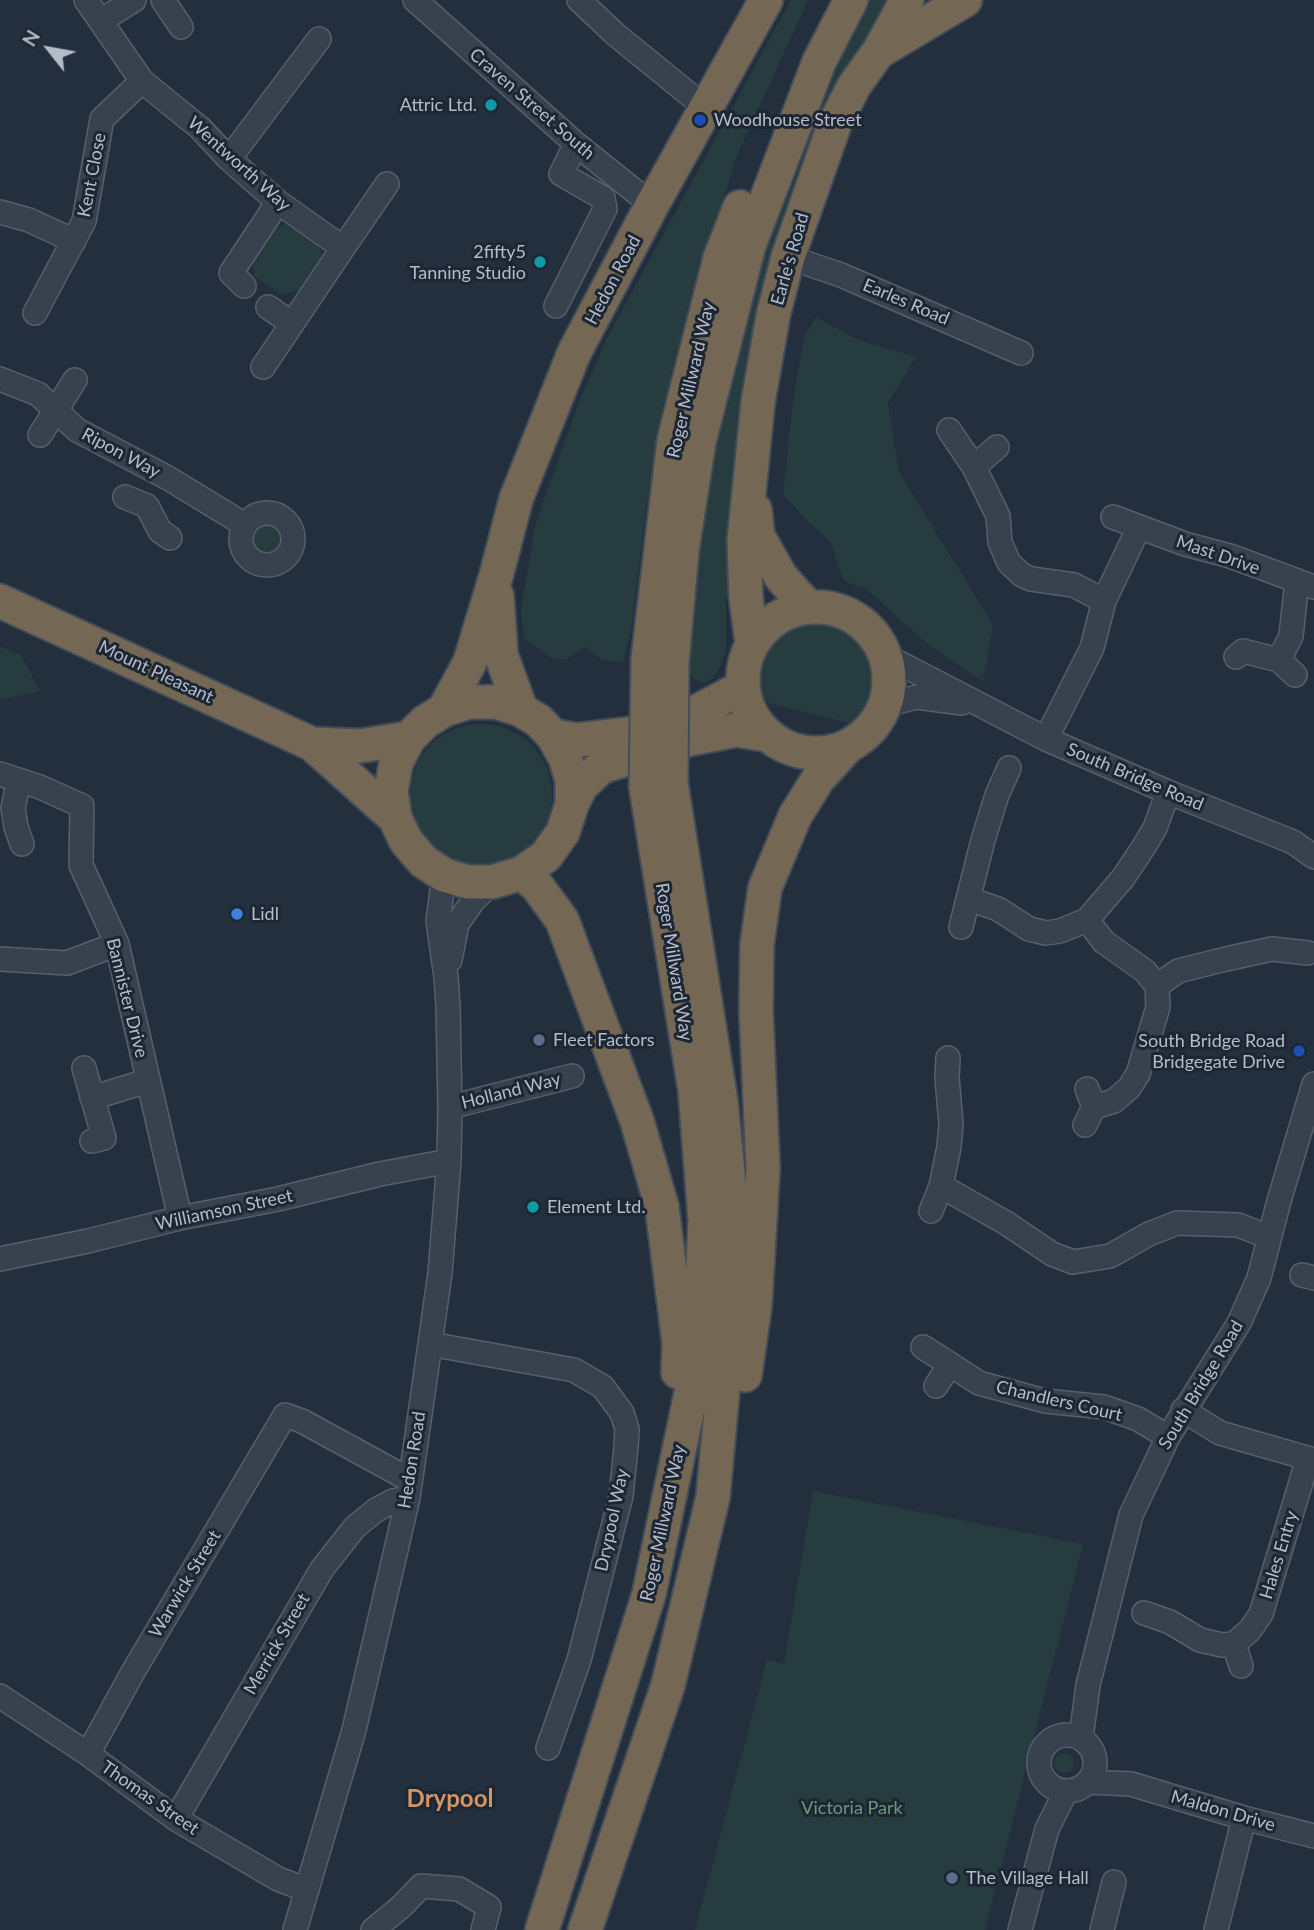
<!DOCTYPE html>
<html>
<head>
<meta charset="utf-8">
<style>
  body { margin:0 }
  #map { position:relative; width:1314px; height:1930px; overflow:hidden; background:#242f3e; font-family:Lato,sans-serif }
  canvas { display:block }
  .north { position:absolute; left:14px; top:14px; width:70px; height:70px; -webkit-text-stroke:5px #1d2633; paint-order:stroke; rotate:301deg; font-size:19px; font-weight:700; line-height:28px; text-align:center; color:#b4bcc9 }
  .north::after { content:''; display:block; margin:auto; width:24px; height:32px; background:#b4bcc9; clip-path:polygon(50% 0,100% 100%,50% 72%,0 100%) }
</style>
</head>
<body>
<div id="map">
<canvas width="1314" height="1930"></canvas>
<div class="north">N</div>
</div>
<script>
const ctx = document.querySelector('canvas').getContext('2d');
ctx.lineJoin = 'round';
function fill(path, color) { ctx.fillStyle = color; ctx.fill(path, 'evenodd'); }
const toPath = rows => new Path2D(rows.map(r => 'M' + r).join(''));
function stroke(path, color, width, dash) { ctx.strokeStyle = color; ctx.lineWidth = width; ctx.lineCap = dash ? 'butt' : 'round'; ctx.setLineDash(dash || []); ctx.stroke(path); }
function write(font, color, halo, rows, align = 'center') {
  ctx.font = font + ' Lato,sans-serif'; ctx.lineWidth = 6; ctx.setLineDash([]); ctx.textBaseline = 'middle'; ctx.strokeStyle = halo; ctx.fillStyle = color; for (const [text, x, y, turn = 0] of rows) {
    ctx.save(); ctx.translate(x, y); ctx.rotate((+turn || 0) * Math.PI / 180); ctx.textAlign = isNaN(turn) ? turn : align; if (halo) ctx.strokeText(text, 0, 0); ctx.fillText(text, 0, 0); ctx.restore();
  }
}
fill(toPath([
  [791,0,808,0,736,158,689,309,646,508,631,631,623,662,603,660,585,647,565,660,551,658,524,638,521,608,536,523,577,407,607,338],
  [864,0,893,0,811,156,736,594,726,597,726,649,721,665,712,679,704,682,696,681,689,671,685,654,711,451,767,234,799,149],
  [291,223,319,242,322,261,302,289,282,295,254,276,252,255,269,229],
  [816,317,858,340,916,357,888,403,899,472,993,625,983,681,931,647,866,589,844,581,830,541,808,522,783,494,793,401,804,337],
  '249 542a18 18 0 1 1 36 0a18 18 0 1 1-36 0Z',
  [819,621,838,625,855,635,868,651,874,670,863,727,731,693,758,684,760,665,768,646,782,632,799,623],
  [0,646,21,655,40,691,0,700],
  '410 795a71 71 0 1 1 142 0a71 71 0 1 1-142 0Z',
  [813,1491,1083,1544,985,1930,695,1930,767,1660,784,1664],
  '1054 1763a10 10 0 1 1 20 0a10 10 0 1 1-20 0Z'
]), '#263c3f');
const minor = toPath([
  [86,0,142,81,200,128,229,159,278,202,343,248,263,367],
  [163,0,181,27],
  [415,0,576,144,652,205],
  [579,0,615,34,706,108],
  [102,20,134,0],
  [229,159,319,39],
  [0,212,29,220,74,241],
  [343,248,387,184],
  [788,257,841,275,1021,353],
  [244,286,231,273,278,202],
  [556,306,605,209,603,198,561,174,576,144],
  [268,307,291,323],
  [35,313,84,221,102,119,142,81],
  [0,379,38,394,77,430,168,478,245,525],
  [949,430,974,467,998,516,1000,542,1009,563,1022,575,1031,579,1074,585,1104,601],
  [40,435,75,380],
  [974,467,997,447],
  [125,497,147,506,160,531,170,538],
  '241 539a26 26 0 1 1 52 0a26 26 0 1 1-52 0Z',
  [1113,517,1185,544,1230,556,1314,587],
  [886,656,1046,739,1168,792,1293,842,1314,857],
  [1236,657,1243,651,1279,660,1291,636,1297,581],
  [1279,660,1295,675],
  [885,705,917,697,962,703],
  [1046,739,1092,648,1104,601,1139,527],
  [0,774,40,787,82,806,81,865,117,944,180,1218],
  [19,780,13,808,16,827,22,844],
  [969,899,998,909,1029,929,1046,933,1060,931,1087,920,1104,942,1145,971,1157,986],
  [1087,920,1123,878,1143,848,1155,828,1168,792],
  [961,927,983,840,997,795,1009,768],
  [0,959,67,963,117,944],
  [450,960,457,924,473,901,492,882],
  [84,1068,104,1138,92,1141],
  [92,1098,147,1081],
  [450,1107,572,1076],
  [1094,1107,1114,1101,1129,1088,1138,1074,1158,1007,1157,986,1178,971,1226,959,1272,949,1308,953],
  [1085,1125,1094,1107,1087,1089],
  [941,1186,1006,1223,1052,1254,1073,1262,1110,1256,1149,1234,1177,1223,1238,1225,1269,1237],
  [931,1211,941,1186,949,1147,951,1124,947,1078,948,1058],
  [0,1259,88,1241,180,1218,278,1199,380,1174,449,1161],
  [1302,1275,1314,1278],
  [430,1344,574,1370,603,1387,622,1413,627,1429,626,1447,621,1496,579,1660,548,1748],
  [923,1347,979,1383,1045,1401,1104,1407,1138,1419,1168,1437],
  [936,1386,950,1364],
  [1183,1410,1220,1433,1314,1460],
  [1144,1613,1170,1622,1200,1640,1222,1645,1234,1644,1250,1630,1261,1614,1308,1459],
  [1234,1644,1241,1666],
  [0,1696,88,1754,176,1819,278,1879,307,1890],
  '1039 1763a28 28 0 1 1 56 0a28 28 0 1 1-56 0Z',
  [1081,1738,1088,1685,1131,1515,1168,1437,1239,1323,1259,1278,1279,1201,1314,1084],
  [88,1754,133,1672,285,1415,302,1421,410,1480],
  [1088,1782,1131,1784,1244,1818,1314,1836],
  [176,1819,322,1569,355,1527,376,1510,393,1501,408,1498],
  [295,1930,354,1730,389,1580,408,1498,430,1344,440,1273,449,1161,450,1107,448,1007,446,977,438,921,444,875],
  [373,1930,402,1906,421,1886,459,1889,489,1907,483,1930],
  [1020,1930,1047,1829,1066,1791],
  [1102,1930,1114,1882],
  [1216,1930,1244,1818]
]);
const highway = toPath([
  [880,51,965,0],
  [755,510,758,536,781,577,808,607],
  [497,596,501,655,521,710],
  [0,601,312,744,395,818],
  '743 680a73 73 0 1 1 146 0a73 73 0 1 1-146 0Z',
  [752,643,746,598,744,541,758,402,773,316,788,257,835,123,854,86,879,51,907,0],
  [648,659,674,440,720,258,740,207],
  [672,663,682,551,699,442,749,245,819,62,851,0],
  [444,710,470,662,496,576,516,499,574,353,652,205,766,0],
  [553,736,577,740,662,730,743,687],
  [312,744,360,746,409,738],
  [572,804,572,780,565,757,553,736,539,721,521,710,496,702,469,702,444,710,425,722,409,738,396,763,391,791,395,818,406,841,423,861,444,875,468,882,492,882,522,873,546,856,563,832,572,804,581,786,601,767,690,739,736,730,767,735],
  [522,873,537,886,562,920,637,1121,662,1207,679,1343,678,1372],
  [745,1375,755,1305,763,1169,756,1010,757,944,765,888,795,816,818,779,848,746],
  [542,1930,649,1594,699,1355,705,1220,695,1090,646,787],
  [585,1930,668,1685,713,1497,728,1333,731,1203,721,1102,671,783]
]);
stroke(minor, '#565f6c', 26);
stroke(highway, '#434c59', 37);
stroke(minor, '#38414e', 23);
stroke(highway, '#746855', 33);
const highwayBridge = toPath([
  [671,783,672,663],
  [646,787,648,659]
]);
stroke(highwayBridge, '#434c59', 37, []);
stroke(highwayBridge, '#746855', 33);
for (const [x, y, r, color] of [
  [491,105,7,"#0f9aa8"],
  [700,120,7,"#1a4fb4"],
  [540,262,7,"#0f9aa8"],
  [237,914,7,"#3f7fe0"],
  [539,1040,7,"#5c6f8a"],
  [1299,1051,7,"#1a4fb4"],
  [533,1207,7,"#0f9aa8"],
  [952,1878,7,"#5c6f8a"]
]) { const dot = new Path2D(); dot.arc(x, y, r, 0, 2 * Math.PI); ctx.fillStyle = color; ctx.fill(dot); stroke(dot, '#1d2633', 2.5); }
write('18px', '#b4bcc9', '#1d2633', [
  ["Craven Street South",532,104,41],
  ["Wentworth Way",239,164,42],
  ["Kent Close",92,175,-79],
  ["Earle's Road",790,259,-74],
  ["Hedon Road",613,280,-62],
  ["Earles Road",906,302,23],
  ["Roger Millward Way",691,380,-77],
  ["Ripon Way",121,453,28],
  ["Mast Drive",1218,555,19],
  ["Mount Pleasant",156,672,25],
  ["South Bridge Road",1135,777,23],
  ["Roger Millward Way",674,962,81],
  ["Bannister Drive",127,998,76],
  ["Holland Way",511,1091,-14],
  ["Williamson Street",224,1210,-12],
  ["South Bridge Road",1201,1385,-59],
  ["Chandlers Court",1059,1401,13],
  ["Hedon Road",412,1460,-81],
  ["Drypool Way",612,1520,-78],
  ["Roger Millward Way",663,1523,-78],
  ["Hales Entry",1279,1555,-73],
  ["Warwick Street",185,1584,-59],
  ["Merrick Street",277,1644,-60],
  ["Thomas Street",150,1798,35],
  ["Maldon Drive",1223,1811,16]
]);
write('18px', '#b4bcc9', '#1d2633', [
  ["Attric Ltd.",477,105,"right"],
  ["Woodhouse Street",714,120],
  ["2fifty5",526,252,"right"],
  ["Tanning Studio",526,273,"right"],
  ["Lidl",251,914],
  ["Fleet Factors",553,1040],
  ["South Bridge Road",1285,1041,"right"],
  ["Bridgegate Drive",1285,1062,"right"],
  ["Element Ltd.",547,1207],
  ["The Village Hall",966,1878]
], 'left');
write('18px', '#6b9a76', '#1d2633', [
  ["Victoria Park",852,1808]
]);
write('bold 24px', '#d59563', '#1d2633', [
  ["Drypool",450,1799]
]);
</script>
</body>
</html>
